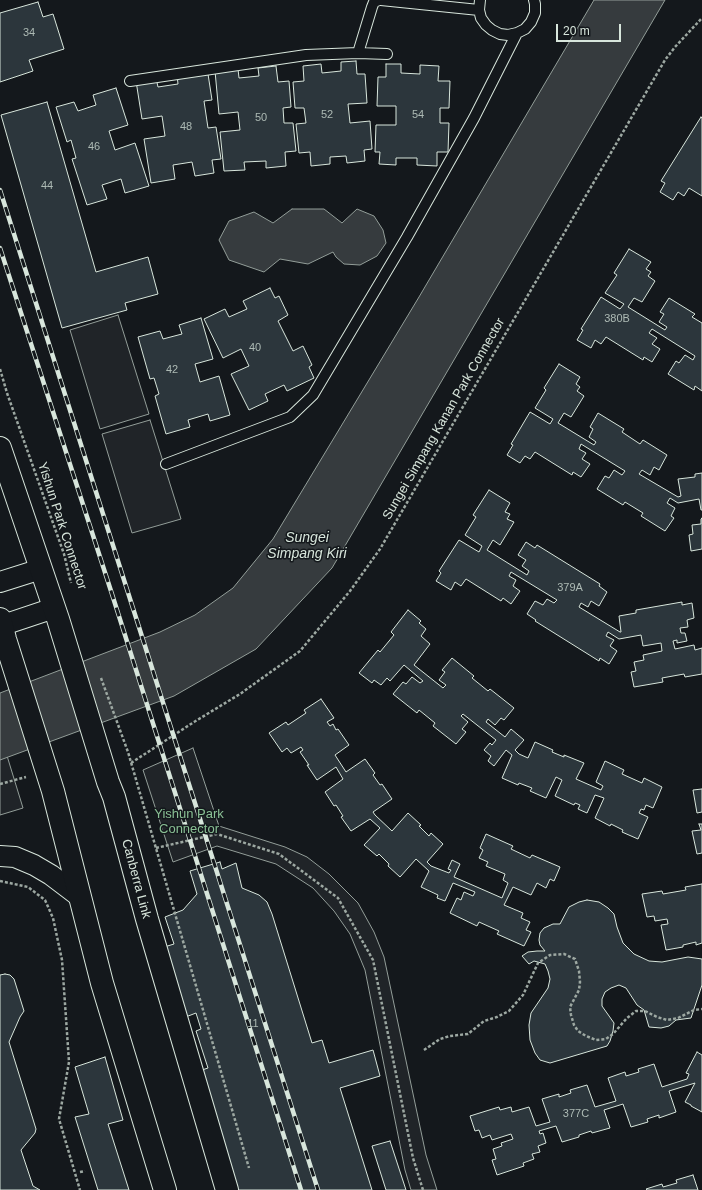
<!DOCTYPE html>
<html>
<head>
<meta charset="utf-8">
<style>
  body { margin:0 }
  #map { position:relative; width:702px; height:1190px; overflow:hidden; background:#14181c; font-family:Arial,sans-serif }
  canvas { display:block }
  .scale { position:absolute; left:556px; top:24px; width:65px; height:18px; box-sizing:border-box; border:2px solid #d8e6dc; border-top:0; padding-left:5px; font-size:12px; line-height:14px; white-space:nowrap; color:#d8e6dc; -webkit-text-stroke:3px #14181c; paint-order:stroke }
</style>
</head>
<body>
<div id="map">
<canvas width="702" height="1190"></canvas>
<div class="scale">20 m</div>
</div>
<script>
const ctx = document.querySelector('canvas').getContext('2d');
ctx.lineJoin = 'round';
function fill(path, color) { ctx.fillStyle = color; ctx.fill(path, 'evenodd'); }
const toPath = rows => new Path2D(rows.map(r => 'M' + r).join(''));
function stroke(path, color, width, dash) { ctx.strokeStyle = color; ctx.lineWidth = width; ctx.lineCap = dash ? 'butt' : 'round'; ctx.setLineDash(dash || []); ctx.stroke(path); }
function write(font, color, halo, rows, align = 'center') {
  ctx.font = font + ' Arial,sans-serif'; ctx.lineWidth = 3; ctx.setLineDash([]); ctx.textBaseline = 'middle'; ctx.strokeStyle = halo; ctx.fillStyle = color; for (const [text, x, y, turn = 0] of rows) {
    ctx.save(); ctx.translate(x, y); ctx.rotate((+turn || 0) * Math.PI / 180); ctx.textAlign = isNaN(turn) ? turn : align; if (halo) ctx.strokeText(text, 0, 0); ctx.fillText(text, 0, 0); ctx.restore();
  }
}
const green = toPath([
  [118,315,149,414,100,429,70,330,118,315],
  [150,420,181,519,132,533,102,434,150,420],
  [0,733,23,808,0,815,0,733],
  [193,748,219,826,285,847,307,857,329,874,358,903,374,932,384,957,426,1155,437,1190,411,1190,405,1170,365,970,350,934,334,911,313,888,276,864,217,846,173,862,143,770,193,748]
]);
fill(green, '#202428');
stroke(green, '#939e99', 1);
const water = toPath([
  [594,0,665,0,332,568,256,649,174,696,0,760,0,693,160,632,195,615,233,588,273,539,419,297,594,0],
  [292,209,324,209,342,223,357,209,374,216,383,230,386,243,377,256,360,265,344,264,336,257,333,252,308,264,280,259,264,272,229,260,219,240,229,221,254,212,273,223,292,209]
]);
fill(water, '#363b3e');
stroke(water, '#939e99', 1);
const building = toPath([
  [38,2,43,17,53,14,64,49,29,60,33,71,0,82,0,13,38,2],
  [356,61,357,74,365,74,367,103,348,104,350,123,370,121,372,149,364,150,365,161,347,163,346,156,330,157,330,164,311,166,310,152,299,153,296,124,306,123,304,108,295,108,293,82,304,81,303,66,321,64,322,73,341,71,341,62,356,61],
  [386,64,401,64,401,73,420,74,420,65,439,66,438,81,450,81,449,108,440,108,440,123,449,123,448,152,437,152,437,166,417,165,417,158,396,158,396,165,379,164,380,152,375,152,376,125,396,125,396,106,377,106,378,77,386,77,386,64],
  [276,66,278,82,289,81,291,107,283,108,284,123,293,123,296,151,285,152,286,166,266,168,266,161,244,162,245,170,224,171,220,132,240,130,238,112,219,114,215,71,238,69,239,78,259,76,258,68,276,66],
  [208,74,212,100,204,101,208,128,216,127,221,159,212,160,214,173,195,176,192,162,173,165,175,179,151,183,144,139,165,136,162,116,142,119,136,81,156,78,158,87,178,84,177,75,208,74],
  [116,88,128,125,109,131,115,150,135,143,149,186,125,193,121,179,102,185,107,199,87,205,72,159,76,158,71,140,67,142,56,107,74,102,78,111,96,105,93,95,116,88],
  [47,102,96,272,148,257,158,294,125,303,127,310,62,328,1,115,47,102],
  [701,117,702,118,702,196,689,188,684,196,678,192,673,200,660,192,665,183,661,181,701,117],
  [629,249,651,262,646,269,651,272,648,276,655,281,642,302,634,298,628,307,665,330,667,327,659,322,664,314,660,312,669,298,695,314,692,317,702,323,702,391,695,386,694,390,668,374,676,361,679,363,685,355,693,360,695,356,652,329,649,333,657,338,652,344,660,349,652,362,644,357,643,360,606,337,601,344,595,340,591,348,577,340,583,330,581,329,601,297,620,309,624,304,605,293,617,275,614,273,629,249],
  [270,288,275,298,279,296,288,315,278,321,293,351,303,346,312,365,309,367,314,378,287,391,284,385,265,394,268,401,249,410,231,374,249,366,241,349,223,358,204,319,225,309,229,317,247,309,243,301,270,288],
  [201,318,213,359,195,364,200,382,219,376,230,415,210,421,208,414,188,420,190,427,166,434,155,396,159,394,154,378,150,379,138,337,160,331,163,339,182,334,179,325,201,318],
  [559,364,580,377,576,384,580,387,577,391,584,396,571,417,564,413,558,423,594,445,596,442,589,437,593,429,590,427,598,413,624,429,622,432,640,444,643,440,667,455,659,470,654,467,650,475,642,470,639,474,678,497,681,496,678,479,695,477,695,474,702,473,702,510,701,510,699,499,678,503,670,498,667,503,675,508,671,516,674,518,665,531,641,516,643,513,625,502,623,505,597,489,605,476,609,478,614,470,622,475,625,471,581,444,579,449,586,453,582,459,590,464,581,477,573,472,572,475,535,452,530,459,525,456,520,463,507,455,513,445,511,444,530,412,550,424,553,419,535,408,546,390,544,388,559,364],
  [489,490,510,503,505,512,510,514,507,519,514,522,500,545,493,540,487,550,527,575,529,571,522,566,526,560,518,555,526,542,535,548,537,545,600,584,599,586,607,592,599,606,591,601,588,607,581,603,579,607,620,632,621,632,619,616,636,613,636,610,682,602,682,605,692,603,694,618,687,620,688,627,680,628,681,633,685,633,687,641,677,643,677,640,673,641,675,649,694,645,695,650,702,648,702,674,685,677,684,674,662,678,663,682,634,687,631,672,636,671,634,662,644,660,643,655,662,651,661,643,643,646,641,635,619,639,608,632,606,636,614,640,610,646,617,651,609,664,600,658,599,661,535,621,536,620,527,614,535,601,543,605,547,599,554,603,557,600,511,572,509,576,516,580,513,586,520,591,511,604,503,598,501,601,466,579,461,586,455,582,451,590,436,581,441,573,439,571,459,540,479,552,482,546,465,535,476,517,473,515,489,490],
  [702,518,702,549,691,551,689,535,693,534,692,525,701,524,701,519,702,518],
  [408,610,421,621,419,623,426,629,421,636,430,644,414,665,443,688,446,685,439,680,445,672,442,670,452,658,474,676,472,678,488,691,490,689,514,708,504,720,501,718,495,725,488,719,486,722,505,737,511,729,524,740,515,750,519,754,528,758,535,742,553,750,552,752,564,757,564,755,584,763,576,779,601,790,603,786,596,782,605,761,624,770,622,774,642,783,644,778,662,787,653,808,646,805,644,810,641,809,639,813,648,817,638,839,622,832,623,830,611,824,610,826,595,818,604,798,595,795,587,813,578,809,580,805,575,803,574,805,555,796,562,780,556,777,546,798,530,791,532,788,519,783,518,785,502,778,512,755,506,750,494,766,488,761,491,756,484,750,490,743,492,745,496,740,463,714,461,716,468,722,462,729,466,732,456,744,433,726,435,723,419,710,417,713,393,694,403,682,406,684,412,677,420,683,423,681,404,665,390,681,387,678,381,685,374,680,372,683,359,673,378,650,380,652,394,635,391,632,408,610],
  [321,699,334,718,327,722,330,726,333,724,336,730,338,729,349,745,335,755,346,772,365,759,375,773,373,775,380,785,382,784,392,799,373,812,375,815,392,831,408,813,421,825,419,826,429,836,431,833,443,844,427,862,431,866,449,873,451,870,448,869,452,860,460,864,454,877,502,898,508,883,503,880,505,874,486,866,488,862,479,858,483,850,480,848,486,834,513,846,511,849,530,858,532,855,560,867,554,881,550,879,546,888,537,883,531,895,513,887,504,905,523,913,521,918,530,922,526,930,531,932,524,946,497,934,499,931,479,922,477,926,450,913,457,898,461,900,464,892,473,896,475,892,453,883,445,901,437,898,438,895,421,887,429,871,416,859,400,877,388,866,389,864,379,854,377,856,364,845,380,828,370,819,351,831,341,817,343,816,336,805,334,806,325,792,343,779,336,767,317,780,307,765,309,765,300,752,303,750,301,747,291,753,287,748,282,752,269,733,286,722,288,725,306,713,304,710,321,699],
  [702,789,702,812,697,813,693,790,702,789],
  [699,824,702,824,702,853,697,854,692,831,701,830,699,824],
  [220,862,222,869,236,863,242,888,259,895,267,902,272,914,312,1043,322,1040,329,1063,373,1050,380,1076,340,1088,372,1190,235,1190,202,1070,208,1068,196,1031,201,1029,196,1013,183,1018,161,948,174,944,165,917,183,910,197,894,190,871,220,862],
  [702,884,702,943,696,945,696,942,683,945,683,947,666,950,661,925,668,924,667,919,655,921,654,916,647,917,642,894,662,891,663,894,686,890,685,887,702,884],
  [587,900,599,902,608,908,614,914,617,927,623,943,634,954,649,961,662,962,688,957,702,959,702,985,691,1018,676,1020,669,1026,661,1028,649,1027,644,1010,637,1005,626,988,619,985,611,988,605,992,602,999,602,1006,614,1023,613,1031,610,1041,607,1046,550,1063,540,1060,535,1053,530,1040,529,1025,531,1013,548,988,550,979,548,971,545,964,534,961,529,964,522,956,528,952,537,951,545,951,540,945,539,940,540,933,544,928,553,924,560,924,569,907,579,902,587,900],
  [5,974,10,975,14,979,24,1011,20,1017,9,1042,36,1129,35,1133,21,1150,33,1186,40,1190,0,1190,0,975,5,974],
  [697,1052,702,1055,702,1112,691,1106,691,1105,685,1102,695,1083,669,1091,676,1112,659,1118,659,1115,647,1119,648,1122,631,1127,623,1104,604,1110,610,1128,592,1133,591,1131,579,1135,579,1137,562,1142,556,1126,539,1131,540,1134,543,1133,546,1143,538,1146,540,1152,532,1154,534,1159,523,1163,524,1166,497,1175,492,1160,496,1159,493,1149,502,1146,501,1143,513,1139,511,1134,492,1140,490,1135,482,1138,479,1130,475,1131,470,1116,499,1107,500,1110,511,1107,512,1112,529,1107,536,1126,550,1122,542,1099,559,1094,559,1097,571,1093,570,1090,587,1085,595,1107,616,1101,608,1078,625,1072,626,1076,639,1072,638,1069,654,1064,662,1087,687,1079,689,1074,686,1073,697,1052],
  [105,1057,123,1120,108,1124,129,1190,98,1190,75,1117,89,1114,75,1067,105,1057],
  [390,1141,406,1190,386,1190,372,1146,390,1141],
  [693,1175,698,1190,647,1190,646,1189,662,1184,663,1187,677,1183,676,1180,693,1175]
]);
fill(building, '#2c363c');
stroke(building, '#d8e6dc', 1);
const service = toPath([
  [381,0,479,10],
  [480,0,479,10,481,18,486,25,492,30,500,34,508,35,517,33,525,29,531,22,535,13,535,4,534,0],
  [358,53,372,7,374,2,379,0],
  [130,81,306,55,358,53,387,54],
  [166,464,290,417,313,395,407,237,474,118,517,33]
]);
const minor = toPath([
  [0,582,41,569],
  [0,626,54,608],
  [0,856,15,857,34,865,51,875,80,897]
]);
const primary = toPath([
  [0,448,58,619,108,782,114,797,147,919,227,1190],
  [0,619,5,639,53,791,102,983,165,1190]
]);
stroke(service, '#d8e6dc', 12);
stroke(minor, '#d8e6dc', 22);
stroke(primary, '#d8e6dc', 24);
stroke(toPath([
  [0,369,7,393,64,554,71,583],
  [101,678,128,752,249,1168],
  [131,763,194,722,240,694,300,651,350,591,380,549,665,60,675,47,702,18],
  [0,784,26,777],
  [156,848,217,834,279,854,338,898,373,960,413,1158,423,1190],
  [0,881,28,887,45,900,53,918,62,960,69,1062,59,1119,80,1190],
  [424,1050,440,1039,450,1036,468,1034,484,1021,497,1017,509,1011,523,995,538,963,550,955,564,954,575,959,579,971,580,982,579,990,570,1007,571,1015,574,1025,578,1031,586,1036,596,1040,606,1039,613,1034,627,1018,636,1011,645,1011,657,1017,667,1020,678,1018,694,1010,702,1009],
  [80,1172,85,1171]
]), '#9da8a2', 2.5, [3, 2]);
stroke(service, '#14181c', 10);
stroke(minor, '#14181c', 20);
stroke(primary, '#14181c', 22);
const rail = toPath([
  [0,190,318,1190],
  [0,248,111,591,301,1190]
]);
stroke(rail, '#d8e6dc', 4.5);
stroke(rail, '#14181c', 3, [9]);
write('11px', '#adbab4', null, [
  ["34",29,33],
  ["52",327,115],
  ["54",418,115],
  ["50",261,118],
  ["48",186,127],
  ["46",94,147],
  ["44",47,186],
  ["380B",617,319],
  ["40",255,348],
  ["42",172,370],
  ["379A",570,588],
  ["11",253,1024],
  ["377C",576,1114]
]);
write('13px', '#d8e6dc', '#14181c', [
  ["Sungei Simpang Kanan Park Connector",444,419,-60],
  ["Yishun Park Connector",62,526,72],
  ["Canberra Link",136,879,75]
]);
write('13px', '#8ac095', '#14181c', [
  ["Yishun Park",189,814],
  ["Connector",189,829]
]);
write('italic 14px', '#d8e6dc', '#14181c', [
  ["Sungei",307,538],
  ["Simpang Kiri",307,554]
]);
</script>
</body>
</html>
